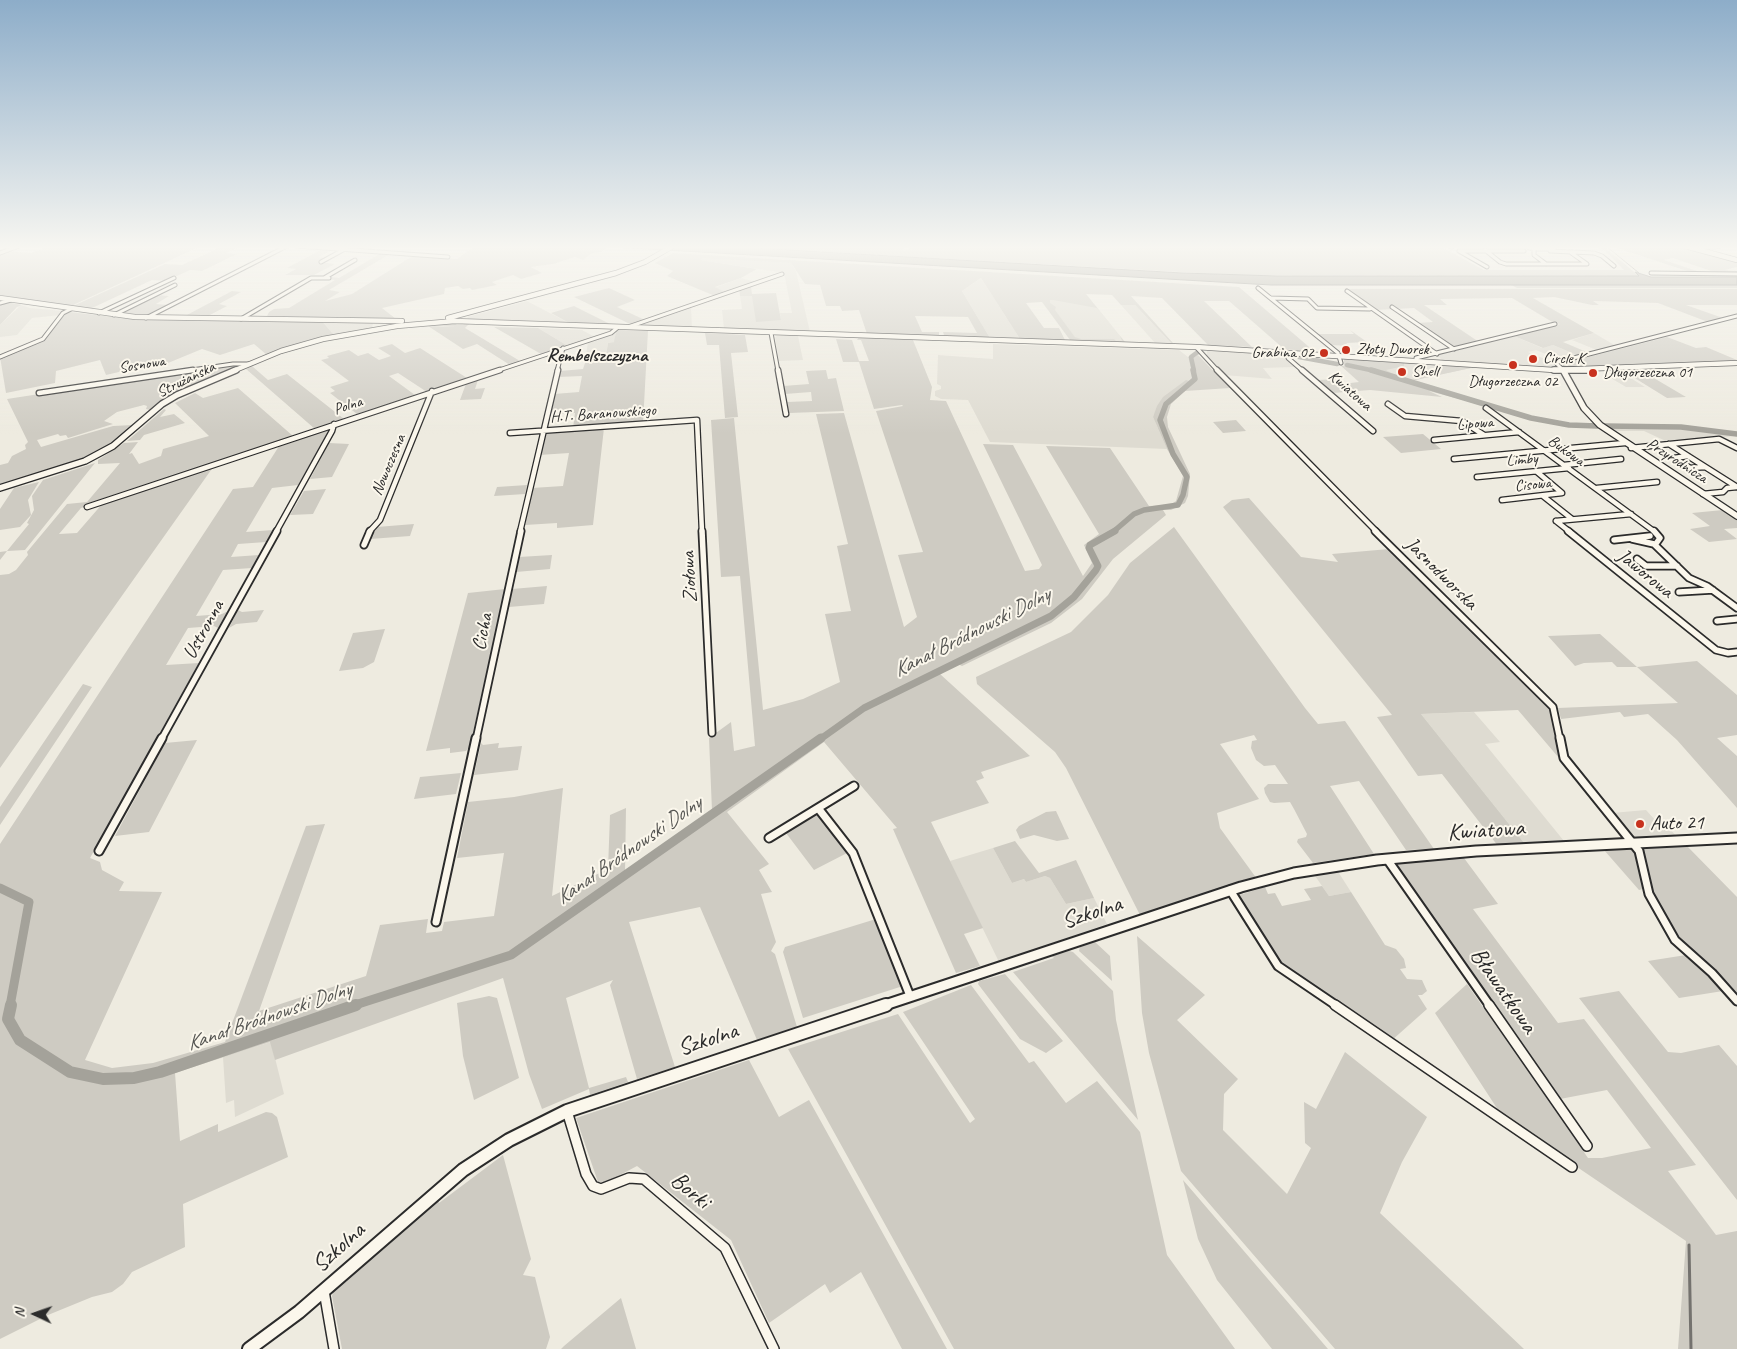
<!DOCTYPE html>
<html>
<head>
<meta charset="utf-8">
<style>
  body { margin:0 }
  #map { position:relative; width:1737px; height:1349px; overflow:hidden; background:#eeebe0; font-family:Caveat,sans-serif }
  canvas { display:block }
  .north { position:absolute; left:10px; top:1289px; width:50px; height:50px; -webkit-text-stroke:4px #fbf7ec; paint-order:stroke; rotate:273deg; font-size:14px; font-weight:700; line-height:20px; text-align:center; color:#2b2b2b }
  .north::after { content:''; display:block; margin:auto; width:18px; height:22px; background:#2b2b2b; clip-path:polygon(50% 0,100% 100%,50% 72%,0 100%) }
</style>
</head>
<body>
<div id="map">
<canvas width="1737" height="1349"></canvas>
<div class="north">N</div>
</div>
<script>
const ctx = document.querySelector('canvas').getContext('2d');
ctx.lineJoin = 'round';
function fill(path, color) { ctx.fillStyle = color; ctx.fill(path, 'evenodd'); }
const toPath = rows => new Path2D(rows.map(r => 'M' + r).join(''));
function stroke(path, color, width, dash) { ctx.strokeStyle = color; ctx.lineWidth = width; ctx.lineCap = dash ? 'butt' : 'round'; ctx.setLineDash(dash || []); ctx.stroke(path); }
function write(font, color, halo, rows, align = 'center') {
  ctx.font = font + ' Caveat,sans-serif'; ctx.lineWidth = 4; ctx.setLineDash([]); ctx.textBaseline = 'middle'; ctx.strokeStyle = halo; ctx.fillStyle = color; for (const [text, x, y, turn = 0] of rows) {
    ctx.save(); ctx.translate(x, y); ctx.rotate((+turn || 0) * Math.PI / 180); ctx.textAlign = isNaN(turn) ? turn : align; if (halo) ctx.strokeText(text, 0, 0); ctx.fillText(text, 0, 0); ctx.restore();
  }
}
fill(toPath([
  [702,257,791,263,796,271,810,332,724,329,722,310,742,309,740,296,752,295,781,320,780,313,792,313,784,273,700,260],
  [741,278,756,282,725,292,714,288],
  [981,278,1020,339,990,338,962,291],
  [1030,278,1085,293,1125,342,1077,340],
  [527,301,571,324,469,321,467,317],
  [21,305,30,308,64,311,61,315,32,318,17,335,0,337,0,325],
  [1121,305,1135,305,1171,343,1155,343],
  [691,306,692,328,633,326],
  [322,321,373,323,372,328,334,335],
  [538,328,582,330,595,337,568,346],
  [615,333,615,342,608,343,605,362,585,363,588,341],
  [1594,333,1616,346,1599,351,1572,340],
  [777,336,798,336,803,360,779,361,775,337],
  [1514,336,1542,348,1553,345,1579,356,1560,360,1536,350,1528,352,1552,362,1555,366,1550,368,1442,360,1437,355],
  [993,344,1179,350,1188,357,1193,378,1158,408,1153,417,1167,449,990,442,968,400,941,399,935,396,935,391,941,389,941,386,937,384,938,355,993,359],
  [1207,350,1283,356,1295,367,1263,368,1272,379,1224,375,1207,358],
  [1401,363,1434,364,1471,368,1410,381,1374,370],
  [1602,373,1615,377,1629,377,1645,387,1626,387],
  [1607,428,1678,428,1735,436,1668,442,1644,431,1614,431],
  [1474,712,1500,742,1485,744,1564,841,1525,844,1421,714],
  [1646,810,1664,830,1671,830,1676,836,1637,837,1631,835,1612,813],
  [993,848,1012,883,1024,879,1026,882,1045,876,1050,878,1066,904,1094,898,1107,924,999,962,950,861],
  [1337,870,1351,892,1329,896,1313,873],
  [271,1042,284,1094,235,1117,234,1100,226,1103,223,1057]
]), '#dedbd1');
fill(toPath([
  [51,246,201,246,71,306,0,295,0,253,6,251,31,253],
  [223,246,241,246,226,253,237,254,202,271,190,270,166,281,152,280,90,309,73,306,165,264,182,265],
  [475,246,596,246,627,248,606,248,601,252,592,253,583,260,575,257,553,264,531,267,542,273,521,279,513,275,492,282,497,285,472,290,470,288,463,289,458,286,445,288,444,294,382,308,396,319,267,316,269,312,274,309,289,308,335,280,328,279,332,277,339,278,381,253,390,254,329,290,340,292,325,301,352,294,414,255,457,259],
  [718,246,904,246,902,251,906,251,911,246,1440,246,1484,270,1624,270,1605,251,1596,246,1603,246,1639,276,1233,275],
  [1611,246,1680,246,1737,263,1737,267,1724,270,1737,271,1737,273,1720,274,1673,258,1664,260,1703,273,1696,274],
  [324,248,334,249,319,257,327,258,320,262,335,264,314,275,285,275,296,269,287,268],
  [673,253,1239,287,1315,352,1284,349,1229,301,1204,301,1252,347,1208,345,1162,298,1131,296,1173,343,1171,343,1135,305,1121,305,1112,295,1086,294,1125,342,1122,341,1120,336,1097,308,1053,300,1050,300,1050,303,1056,307,1055,310,1075,337,1081,339,1114,339,1116,341,1070,340,1042,302,1026,303,1044,328,1059,328,1065,340,1020,339,981,278,962,291,990,338,944,335,943,332,977,333,968,317,915,316,922,332,939,332,939,336,867,334,859,310,842,311,840,306,826,306,820,285,805,284,791,263,702,258,701,260,757,269,741,278,715,287,725,292,715,296,667,276,673,271,655,263],
  [1511,285,1737,285,1737,288,1517,288],
  [751,286,752,294,776,293,781,320,756,322,752,296,740,296,739,289],
  [609,288,635,300,617,307,645,320,632,325,574,297],
  [1347,289,1737,289,1737,305,1686,305,1723,318,1708,322,1658,303,1593,301,1599,305,1592,305,1554,297,1533,298,1594,333,1563,342,1589,353,1579,356,1553,345,1543,348,1514,336,1560,324,1554,323,1512,298,1440,299,1447,305,1424,305,1479,342,1455,348,1417,323,1433,322,1414,308,1376,310],
  [232,291,241,292,219,304,227,306,208,316,185,316],
  [157,295,169,296,156,304,169,305,149,315,120,313],
  [6,302,22,305,17,307,0,325,0,304],
  [574,306,612,325,571,324,551,313],
  [70,312,138,320,321,320,334,335,309,340,267,355,254,344,220,355,202,349,168,363,162,362,106,375,100,360,56,371,55,383,6,393,0,357,44,340,66,313],
  [457,323,456,325,469,324,465,328,520,361,510,365,477,344,463,349,428,326,455,327,430,325],
  [494,327,538,328,568,346,541,354],
  [620,330,648,331,643,423,573,428,575,413,549,415,554,394,579,392,582,376,558,377,560,371,583,369,585,363,605,362,608,343,614,342,616,331],
  [1350,330,1367,342,1346,343,1350,346,1330,345,1317,334,1354,334],
  [705,333,745,335,748,352,731,353,738,417,725,418,719,345,707,345],
  [859,337,913,340,932,387,930,400,946,401,1025,571,1039,569,1042,565,983,444,1013,445,1083,576,1092,563,1084,545,1099,534,1046,446,1110,448,1149,506,1170,505,1176,501,1183,476,1167,449,1153,417,1157,406,1163,397,1186,380,1189,381,1193,378,1188,357,1198,351,1201,353,1198,355,1230,388,1185,391,1171,404,1167,417,1168,427,1190,474,1188,496,1185,503,1171,510,1163,510,1166,515,1113,559,1082,599,1051,623,962,666,958,664,940,674,1030,756,981,772,984,778,976,781,989,803,931,822,983,928,964,934,980,966,956,973,893,829,897,828,824,742,727,812,769,864,759,870,772,892,761,894,776,942,771,951,775,954,797,1027,757,1040,700,907,629,922,675,1067,637,1079,610,985,613,980,566,998,589,1088,626,1077,628,1082,590,1095,589,1089,542,1109,529,1074,503,978,275,1060,270,1042,175,1073,180,1141,218,1124,218,1132,266,1112,272,1113,277,1117,288,1157,183,1204,185,1247,132,1272,123,1284,112,1292,92,1297,48,1315,0,1339,0,844,233,489,253,487,281,443,331,428,298,485,272,488,246,532,273,530,266,542,238,544,231,557,259,555,252,568,223,570,196,616,222,614,228,611,218,628,214,626,188,628,166,665,199,663,90,858,100,862,102,870,124,882,119,891,162,892,85,1060,112,1068,153,1063,225,1042,306,826,325,824,259,1011,366,976,380,925,428,919,426,933,442,931,444,922,494,916,504,853,457,858,468,802,514,797,563,788,552,896,608,869,610,815,626,808,625,873,712,811,709,738,731,722,734,751,755,746,740,576,721,577,711,420,734,418,763,710,803,699,840,682,825,614,851,611,837,546,848,544,816,414,844,413,904,627,917,617,898,555,923,552,876,411,903,406,902,405,874,409,859,362,843,362,836,339,852,340,859,361,869,361,861,340,857,340],
  [1667,337,1696,348,1706,347,1737,360,1643,366,1565,367,1561,364],
  [392,344,405,353,420,348,467,378,427,392,398,373,389,376,415,395,357,414,330,393,335,391,330,387,349,381,321,360,329,358,327,356,349,350,358,356,368,353,379,360,391,356,378,348],
  [1344,359,1404,363,1404,366,1386,370,1399,377,1413,380,1421,377,1417,375,1440,370,1442,366,1469,366,1471,368,1411,381,1536,418,1574,424,1596,425,1597,427,1570,426,1542,421,1429,391,1442,397,1370,390,1333,393,1318,380,1336,379,1342,384,1359,382,1340,365,1344,366],
  [234,364,244,365,172,396,150,410,146,409,147,406,144,405,117,412,104,421,113,424,68,438,66,435,60,436,58,434,37,440,41,447,113,426,133,425,108,447,89,457,0,486,0,465,8,463,12,456,26,449,25,445,28,442,7,399],
  [252,366,268,380,287,374,344,419,315,429,246,369],
  [826,370,828,379,836,378,844,411,789,413,787,402,812,401,811,392,785,394,783,386,809,384,806,371],
  [1639,371,1642,371,1686,397,1667,398,1633,377,1643,375],
  [479,377,475,389,485,388,481,399,460,400,467,381],
  [238,388,293,436,81,508,59,534,77,533,103,503,216,463,0,768,0,575,9,574,16,570,28,555,27,552,67,504,87,502,120,463,98,464,98,460,124,443,138,442,129,454,132,453,139,464,161,456,163,449,209,436,175,403,195,393,203,398],
  [164,409,166,410,160,417,174,414,185,423,144,435,140,440,127,441],
  [1236,420,1246,431,1223,433,1213,422],
  [1603,424,1686,427,1737,433,1737,435,1678,428,1607,427],
  [604,428,593,525,557,528,557,523,525,525,532,488,563,486,569,453,539,455,544,434],
  [1423,434,1441,449,1401,453,1383,437],
  [329,443,349,444,332,477,310,479],
  [95,463,25,550,7,551,0,560,0,552,7,551,29,524,27,523,34,510,32,496,43,480],
  [39,482,28,500,31,515,20,527,0,530,0,509,14,488],
  [527,485,525,494,494,496,497,487],
  [326,489,313,514,290,515,304,491],
  [1249,498,1301,557,1338,562,1332,554,1389,549,1552,708,1559,758,1518,710,1421,714,1525,844,1498,846,1442,774,1418,776,1377,717,1392,715,1223,507,1232,500],
  [1723,510,1737,518,1737,528,1724,529,1737,539,1709,542,1690,529,1710,526,1692,513],
  [414,524,410,536,370,539,377,527],
  [1174,527,1305,708,1318,724,1345,721,1434,849,1406,850,1359,781,1330,786,1374,854,1313,863,1297,842,1298,839,1306,837,1307,834,1294,809,1290,802,1274,803,1270,802,1265,793,1264,788,1268,784,1288,784,1275,765,1264,766,1256,760,1251,748,1252,741,1257,740,1254,735,1220,744,1259,799,1217,813,1220,828,1257,879,1140,915,1066,768,1055,752,977,684,976,677,1071,632,1108,595,1130,563],
  [552,555,550,569,516,572,519,557],
  [547,586,544,604,509,607,512,589],
  [505,589,470,746,466,751,450,753,450,748,426,751,468,593],
  [238,610,242,612,264,610,257,622,236,624,229,628],
  [385,629,374,662,363,668,339,671,353,633],
  [1600,634,1637,667,1697,661,1737,695,1737,735,1717,738,1737,756,1737,808,1677,740,1648,714,1624,717,1620,712,1561,719,1558,708,1678,703,1637,667,1617,667,1612,662,1584,663,1575,666,1548,636],
  [83,684,92,687,0,825,0,807],
  [197,740,149,832,115,836,165,743],
  [481,743,483,745,499,743,498,748,522,746,518,770,474,775],
  [461,773,456,794,414,799,420,777],
  [1056,811,1069,839,1057,841,1034,835,1020,839,1016,830,1019,826,1046,812],
  [815,815,819,816,849,852,814,870,786,833],
  [1015,841,1039,873,1076,860,1094,898,1066,904,1050,878,1045,876,1026,882,1024,879,1012,883,993,848],
  [1686,845,1737,897,1737,996,1683,941,1671,926,1652,893,1643,847],
  [1629,848,1633,850,1636,856,1643,889,1639,890,1604,850],
  [1464,858,1498,904,1473,909,1558,1023,1584,1019,1696,1165,1668,1171,1716,1235,1737,1231,1737,1349,1678,1349,1686,1241,1502,1116,1435,1013,1467,984,1588,1158,1602,1158,1651,1148,1607,1090,1560,1099,1395,864],
  [1322,886,1329,896,1351,892,1385,945,1396,949,1404,959,1406,968,1400,969,1407,979,1422,980,1427,991,1422,995,1418,995,1427,1009,1391,1041,1278,963,1236,896,1265,887,1268,894,1275,893,1282,906,1311,900,1304,889],
  [876,919,903,986,803,1018,783,952,785,947],
  [1137,936,1205,995,1177,1020,1238,1079,1224,1094,1223,1130,1287,1194,1311,1148,1305,1143,1304,1102,1316,1109,1345,1052,1427,1117,1402,1162,1380,1213,1524,1349,1335,1349,1181,1171,1149,1053,1142,1013],
  [1095,942,1110,956,1112,981,1079,951,1080,947],
  [1069,951,1073,952,1113,991,1116,1020,1138,1120,1013,972,1054,958,1052,956],
  [1686,955,1708,974,1723,991,1679,998,1648,961],
  [1005,974,1063,1041,1046,1053,1020,1039,978,984,979,981],
  [971,985,1029,1063,1034,1061,1066,1103,1097,1081,1140,1132,1167,1255,1235,1349,954,1349,788,1049,898,1014,970,1123,975,1119,903,1012],
  [1619,991,1668,1052,1681,1053,1719,1045,1737,1066,1737,1200,1579,998],
  [489,996,497,998,519,1078,474,1100,463,1056,457,1003],
  [749,1060,779,1117,809,1100,947,1349,902,1349,861,1272,830,1293,825,1284,769,1323,731,1240,637,1166,605,1183,598,1182,576,1118],
  [503,1155,531,1259,523,1275,535,1277,550,1337,546,1349,342,1349,332,1296,334,1290,438,1198,439,1203],
  [1183,1180,1328,1349,1272,1349,1217,1280,1198,1239],
  [621,1298,636,1349,561,1349,564,1346]
]), '#cecbc2');
const water = toPath([
  [596,246,718,246,1182,273,1277,276,1639,276,1635,272,1651,277,1737,277,1737,285,1271,285,596,246]
]);
fill(water, '#a4a29a');
stroke(water, '#74726e', 1);
stroke(toPath([
  [1606,246,1639,273]
]), '#74726e', 1);
stroke(toPath([
  [1689,1245,1691,1349]
]), '#74726e', 3);
stroke(toPath([
  [1269,354,1285,355],
  [1288,355,1337,364],
  [1347,365,1375,371],
  [1194,371,1191,357,1199,351]
]), '#a4a29a', 4.5);
stroke(toPath([
  [1371,370,1531,418,1569,425,1597,426],
  [1605,426,1681,427,1737,434],
  [1113,532,1134,514,1144,510,1178,505,1183,495,1187,477,1173,454,1160,420,1166,404,1195,379,1193,370]
]), '#a4a29a', 5.5);
stroke(toPath([
  [819,740,864,708,1051,616,1074,597,1096,570,1098,566,1089,548,1090,545,1115,531]
]), '#a4a29a', 7);
stroke(toPath([
  [0,888,29,902,10,1006],
  [352,1006,511,955,821,738]
]), '#a4a29a', 9);
stroke(toPath([
  [11,1005,8,1019,20,1040,70,1072,103,1079,134,1078,160,1072,356,1005]
]), '#a4a29a', 12);
const streetFar4 = toPath([
  [297,246,448,257],
  [1449,246,1452,247],
  [1531,247,1535,247,1538,249,1529,248,1531,247],
  [1538,249,1554,249],
  [1485,250,1500,262,1506,264,1587,264,1570,252],
  [1534,250,1534,255,1546,264],
  [1550,251,1594,253,1602,256,1614,266],
  [0,253,19,246],
  [321,262,343,250],
  [1487,267,1459,251,1524,251],
  [1651,273,1737,274],
  [324,278,355,260],
  [1258,288,1338,353,1341,363],
  [1347,291,1437,354],
  [1271,298,1308,299,1317,308,1370,309],
  [0,303,11,300],
  [1392,307,1454,349],
  [99,313,174,278],
  [114,315,175,285],
  [146,318,287,246],
  [241,319,311,278,329,278],
  [628,327,782,274],
  [771,333,778,371],
  [1196,347,1218,371],
  [1286,352,1288,358,1303,371],
  [0,357,43,339,63,313,71,309],
  [1416,361,1416,358,1555,324],
  [1563,370,1557,364,1558,362,1737,316],
  [185,371,233,364,249,364],
  [496,371,611,333,617,328],
  [557,371,563,348]
]);
const streetFar3 = toPath([
  [778,370,786,414],
  [1217,370,1377,532],
  [1302,370,1373,431],
  [39,393,193,370],
  [1388,404,1405,416,1462,421,1484,435],
  [1486,408,1655,532],
  [510,433,697,420,702,532],
  [1434,440,1519,432],
  [1669,444,1737,487],
  [1631,448,1719,439,1737,448],
  [1688,456,1674,458,1690,468,1705,467],
  [1454,459,1625,443],
  [1564,465,1621,459],
  [1477,477,1569,468],
  [1597,488,1657,482],
  [1703,494,1723,492,1727,488,1737,487],
  [1543,496,1572,519],
  [1502,500,1562,493,1536,471],
  [87,507,500,370],
  [1556,521,1570,532],
  [1556,521,1631,514],
  [276,532,332,431,334,424],
  [369,532,380,520,432,391],
  [520,532,558,370]
]);
const streetFar2 = toPath([
  [702,531,712,733],
  [1375,531,1553,707,1560,740],
  [1568,531,1716,650,1728,653,1737,652],
  [1654,531,1660,538,1655,545,1689,578,1707,586,1737,608],
  [1632,539,1654,544],
  [1614,540,1650,536],
  [364,545,370,531],
  [1637,559,1646,566,1677,566],
  [1679,592,1713,590],
  [1717,621,1737,619],
  [161,740,277,531],
  [476,740,521,531]
]);
const streetFar1 = toPath([
  [1560,738,1564,758,1639,851,1649,894,1675,940,1712,973,1737,1001],
  [818,808,853,853,910,996],
  [769,838,854,786],
  [99,851,162,738],
  [1387,859,1490,1006],
  [1230,890,1278,966,1337,1006],
  [436,922,476,738]
]);
const street = toPath([
  [1335,1005,1572,1167],
  [1489,1005,1587,1146],
  [567,1111,586,1174,593,1186,601,1189,629,1178,644,1179,725,1248,774,1349],
  [324,1291,334,1349]
]);
const secondaryFar3 = toPath([
  [1685,246,1737,260],
  [1695,247,1719,246],
  [0,298,135,317,402,321],
  [448,318,616,273,645,262,673,246],
  [233,371,281,351,323,339,397,326,455,321,1196,347,1554,370,1737,363]
]);
const secondaryFar2 = toPath([
  [1554,370,1591,370],
  [1563,370,1584,408,1600,425,1737,516],
  [0,488,85,461,113,446,162,404,177,395,236,370]
]);
const secondaryFar1 = toPath([
  [882,1006,1241,887,1294,873,1377,860,1476,851,1737,838]
]);
const secondary = toPath([
  [249,1349,299,1312,463,1170,509,1140,567,1111,886,1005]
]);
stroke(streetFar4, '#2b2b2b', 5);
stroke(streetFar3, '#2b2b2b', 7);
stroke(streetFar2, '#2b2b2b', 9);
stroke(streetFar1, '#2b2b2b', 11);
stroke(street, '#2b2b2b', 12);
stroke(secondaryFar3, '#2b2b2b', 6);
stroke(secondaryFar2, '#2b2b2b', 8);
stroke(secondaryFar1, '#2b2b2b', 13);
stroke(secondary, '#2b2b2b', 16);
stroke(streetFar4, '#fbf7ec', 3);
stroke(streetFar3, '#fbf7ec', 4.5);
stroke(streetFar2, '#fbf7ec', 5.5);
stroke(streetFar1, '#fbf7ec', 7);
stroke(street, '#fbf7ec', 9);
stroke(secondaryFar3, '#fbf7ec', 4.5);
stroke(secondaryFar2, '#fbf7ec', 5.5);
stroke(secondaryFar1, '#fbf7ec', 9);
stroke(secondary, '#fbf7ec', 12);
const sky = ctx.createLinearGradient(0, 0, 0, 434);
sky.addColorStop(0, '#8dadc9');
sky.addColorStop(0.57, '#f7f6f1');
sky.addColorStop(1, '#f7f6f100');
ctx.fillStyle = sky;
ctx.fillRect(0, 0, 1737, 434);
for (const [x, y, r, color] of [
  [1346,350,5,"#c8321e"],
  [1324,353,5,"#c8321e"],
  [1533,359,5,"#c8321e"],
  [1513,365,5,"#c8321e"],
  [1402,372,5,"#c8321e"],
  [1593,373,5,"#c8321e"],
  [1640,824,5,"#c8321e"]
]) { const dot = new Path2D(); dot.arc(x, y, r, 0, 2 * Math.PI); ctx.fillStyle = color; ctx.fill(dot); stroke(dot, '#fbf7ec', 2); }
write('16px', '#2b2b2b', '#fbf7ec', [
  ["Złoty Dworek",1356,350],
  ["Grabina 02",1314,353,"right"],
  ["Circle K",1543,359],
  ["Shell",1412,372],
  ["Długorzeczna 01",1603,373],
  ["Długorzeczna 02",1513,382,"center"]
], 'left');
write('16px', '#2b2b2b', '#fbf7ec', [
  ["Sosnowa",142,365,-9],
  ["Strużańska",186,380,-26],
  ["Kwiatowa",1350,391,41],
  ["Polna",348,406,-18],
  ["H.T. Baranowskiego",603,414,-4],
  ["Lipowa",1475,424,-5],
  ["Bukowa",1566,451,36],
  ["Limby",1522,460,-5],
  ["Przyrodnicza",1677,461,33],
  ["Nowoczesna",389,465,-67],
  ["Cisowa",1533,485,-6]
]);
write('bold 19px', '#2b2b2b', '#fbf7ec', [
  ["Rembelszczyzna",597,356]
]);
write('20px', '#2b2b2b', '#fbf7ec', [
  ["Jasnodworska",1441,574,45],
  ["Jaworowa",1645,574,39],
  ["Ziołowa",690,577,-93],
  ["Ustronna",204,630,-61],
  ["Cicha",483,632,-78]
]);
write('20px', '#2b2b2b', '#fbf7ec', [
  ["Auto 21",1650,824]
], 'left');
write('italic 21px', '#555552', '#fbf7ec', [
  ["Kanał Bródnowski Dolny",972,633,-27],
  ["Kanał Bródnowski Dolny",629,851,-35],
  ["Kanał Bródnowski Dolny",269,1017,-19]
]);
write('24px', '#2b2b2b', '#fbf7ec', [
  ["Kwiatowa",1486,831,-4],
  ["Szkolna",1092,913,-18],
  ["Bławatkowa",1503,991,55],
  ["Szkolna",708,1040,-18],
  ["Borki",690,1191,40],
  ["Szkolna",339,1248,-42]
]);
</script>
</body>
</html>
